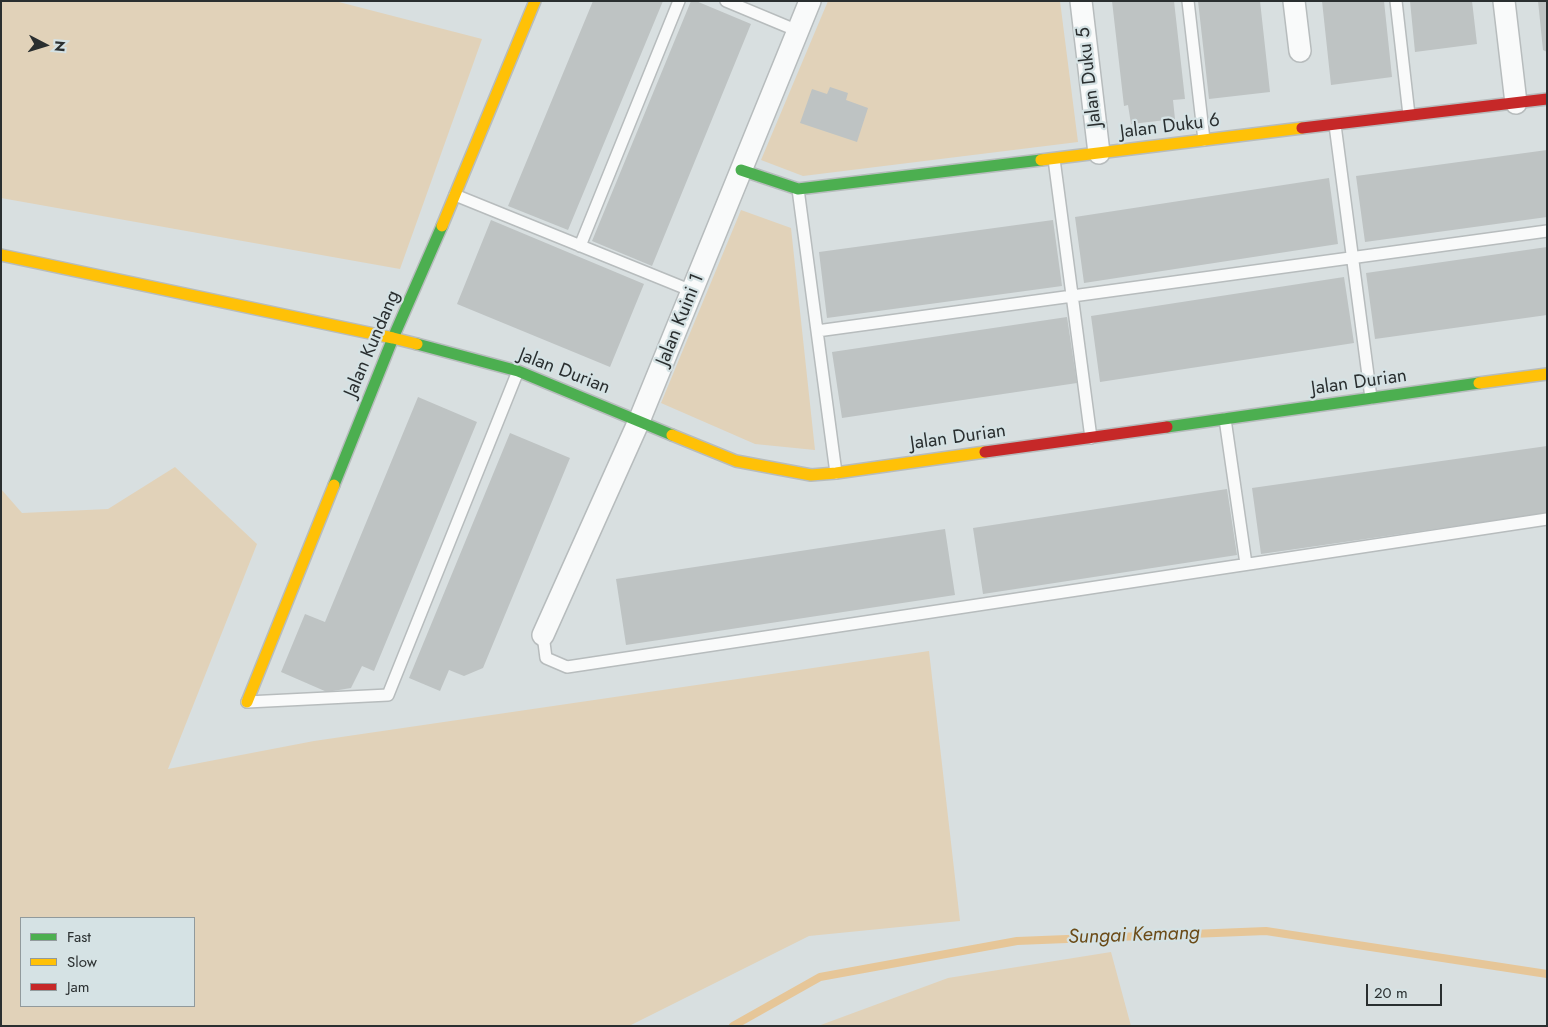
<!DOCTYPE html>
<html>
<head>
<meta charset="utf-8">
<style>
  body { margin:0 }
  #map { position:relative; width:1548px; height:1027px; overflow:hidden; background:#d8dfe0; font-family:Jost,sans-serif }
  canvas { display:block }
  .frame { position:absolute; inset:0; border:2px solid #2a2f30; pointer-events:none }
  .legend { position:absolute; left:20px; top:917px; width:175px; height:90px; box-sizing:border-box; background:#d5e2e4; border:1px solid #919a9c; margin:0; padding:6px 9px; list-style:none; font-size:15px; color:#2a2f30 }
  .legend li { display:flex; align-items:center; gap:10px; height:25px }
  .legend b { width:25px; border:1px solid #919a9c }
  .north { position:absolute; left:20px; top:20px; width:50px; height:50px; -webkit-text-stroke:4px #d5e2e4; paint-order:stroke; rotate:95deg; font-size:14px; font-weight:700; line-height:20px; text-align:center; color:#2a2f30 }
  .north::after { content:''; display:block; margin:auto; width:18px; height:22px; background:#2a2f30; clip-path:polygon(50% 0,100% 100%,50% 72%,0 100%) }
  .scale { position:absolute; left:1366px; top:984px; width:76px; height:22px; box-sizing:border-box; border:2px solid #2a2f30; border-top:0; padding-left:6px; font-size:15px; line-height:18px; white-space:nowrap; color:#2a2f30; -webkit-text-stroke:4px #d5e2e4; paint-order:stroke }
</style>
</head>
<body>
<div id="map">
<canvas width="1548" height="1027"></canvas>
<div class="frame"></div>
<ul class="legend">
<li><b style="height:6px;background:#4caf50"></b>Fast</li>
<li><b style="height:6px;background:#ffc107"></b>Slow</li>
<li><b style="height:6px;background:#c62828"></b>Jam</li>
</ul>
<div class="north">N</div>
<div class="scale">20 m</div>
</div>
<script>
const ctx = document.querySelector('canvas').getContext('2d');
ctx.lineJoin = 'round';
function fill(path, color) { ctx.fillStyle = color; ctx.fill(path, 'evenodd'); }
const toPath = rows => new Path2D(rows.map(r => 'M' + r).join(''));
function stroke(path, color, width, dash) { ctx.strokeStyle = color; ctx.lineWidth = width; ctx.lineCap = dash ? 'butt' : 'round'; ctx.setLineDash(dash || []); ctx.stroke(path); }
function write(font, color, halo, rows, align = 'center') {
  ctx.font = font + ' Jost,sans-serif'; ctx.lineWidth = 4.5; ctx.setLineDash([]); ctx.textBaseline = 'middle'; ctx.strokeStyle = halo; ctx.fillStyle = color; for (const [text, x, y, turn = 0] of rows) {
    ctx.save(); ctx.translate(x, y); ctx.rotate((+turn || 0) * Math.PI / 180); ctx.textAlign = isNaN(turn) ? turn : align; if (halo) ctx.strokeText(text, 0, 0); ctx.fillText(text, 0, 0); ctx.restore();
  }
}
fill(toPath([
  [1,1,335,1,482,39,400,269,1,198],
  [828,1,1060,1,1078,142,803,176,761,160],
  [741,210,791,228,815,450,755,444,661,403],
  [175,467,257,544,168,769,314,741,929,651,960,921,809,936,629,1026,1,1026,1,489,22,513,108,509],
  [194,918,194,1006,21,1006,21,918],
  [1111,952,1131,1026,818,1026,948,978]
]), '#e1d2b9');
stroke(toPath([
  [733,1026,820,977,1017,941,1266,931,1547,974]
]), '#e6c698', 8);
fill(toPath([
  [593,1,663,1,568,230,508,206],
  [691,1,696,1,751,24,652,266,592,241],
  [1112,1,1174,1,1185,99,1173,100,1175,119,1131,124,1128,105,1124,106],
  [1198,1,1260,1,1270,92,1209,99],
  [1322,1,1384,1,1392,77,1331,85],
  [1410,1,1472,1,1477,44,1415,52],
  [1538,1,1547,1,1547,52,1543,50],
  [830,87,848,93,846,100,868,108,857,142,800,123,812,89,827,94],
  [1547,150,1547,217,1365,242,1356,176],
  [1329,178,1338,244,1084,283,1075,217],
  [491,220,644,284,610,367,457,304],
  [1053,220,1062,286,827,318,819,252],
  [1547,247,1547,315,1375,339,1366,273],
  [1344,277,1354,343,1100,382,1091,316],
  [1067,317,1077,383,842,418,832,352],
  [418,397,477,422,374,671,362,666,351,688,327,692,281,672,305,614,325,622],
  [510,433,570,458,483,668,464,676,449,670,440,691,409,678],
  [1547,446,1547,513,1261,554,1252,488],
  [1227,489,1237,555,983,594,973,528],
  [945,529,955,595,626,645,616,579]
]), '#bec3c3');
const lane = toPath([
  [726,1,798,31],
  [1188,1,1204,140],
  [1396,1,1409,115],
  [1335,125,1371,398],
  [1054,159,1091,438],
  [798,189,836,473],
  [455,195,692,291],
  [580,246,679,1],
  [817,331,1547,231],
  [1225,419,1246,564],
  [543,635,546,658,567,667,1547,519],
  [247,702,388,695,518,371]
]);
const street = toPath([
  [1081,1,1099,153],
  [1294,1,1300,51],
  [1504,1,1516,103],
  [543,635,639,421,810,1]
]);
const fast = toPath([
  [741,170,798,189,1041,160],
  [417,344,518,371,672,435],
  [1167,427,1479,383],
  [334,485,393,338,442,226]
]);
const slow = toPath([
  [1041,160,1302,128],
  [442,226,535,1],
  [1,255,393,338,417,344],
  [1479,383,1547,374],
  [672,435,736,461,811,475,836,473,985,452],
  [247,702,334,485]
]);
const jam = toPath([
  [1302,128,1547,99],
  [985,452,1167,427]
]);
stroke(lane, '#b7bcbd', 14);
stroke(street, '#b7bcbd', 24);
stroke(fast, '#b7bcbd', 14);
stroke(slow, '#b7bcbd', 14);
stroke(jam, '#b7bcbd', 14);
stroke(lane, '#f9fafa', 11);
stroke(street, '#f9fafa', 21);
stroke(fast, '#4caf50', 11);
stroke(slow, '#ffc107', 11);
stroke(jam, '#c62828', 11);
write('19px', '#2a2f30', '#d5e2e4', [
  ["Jalan Duku 5",1090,77,-97],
  ["Jalan Duku 6",1170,127,-7],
  ["Jalan Kuini 1",681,320,-68],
  ["Jalan Kundang",373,344,-67],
  ["Jalan Durian",564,372,21],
  ["Jalan Durian",1359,383,-8],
  ["Jalan Durian",958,438,-8]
]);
write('italic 20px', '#6b4b18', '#d5e2e4', [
  ["Sungai Kemang",1134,936,-2]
]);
</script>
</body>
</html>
